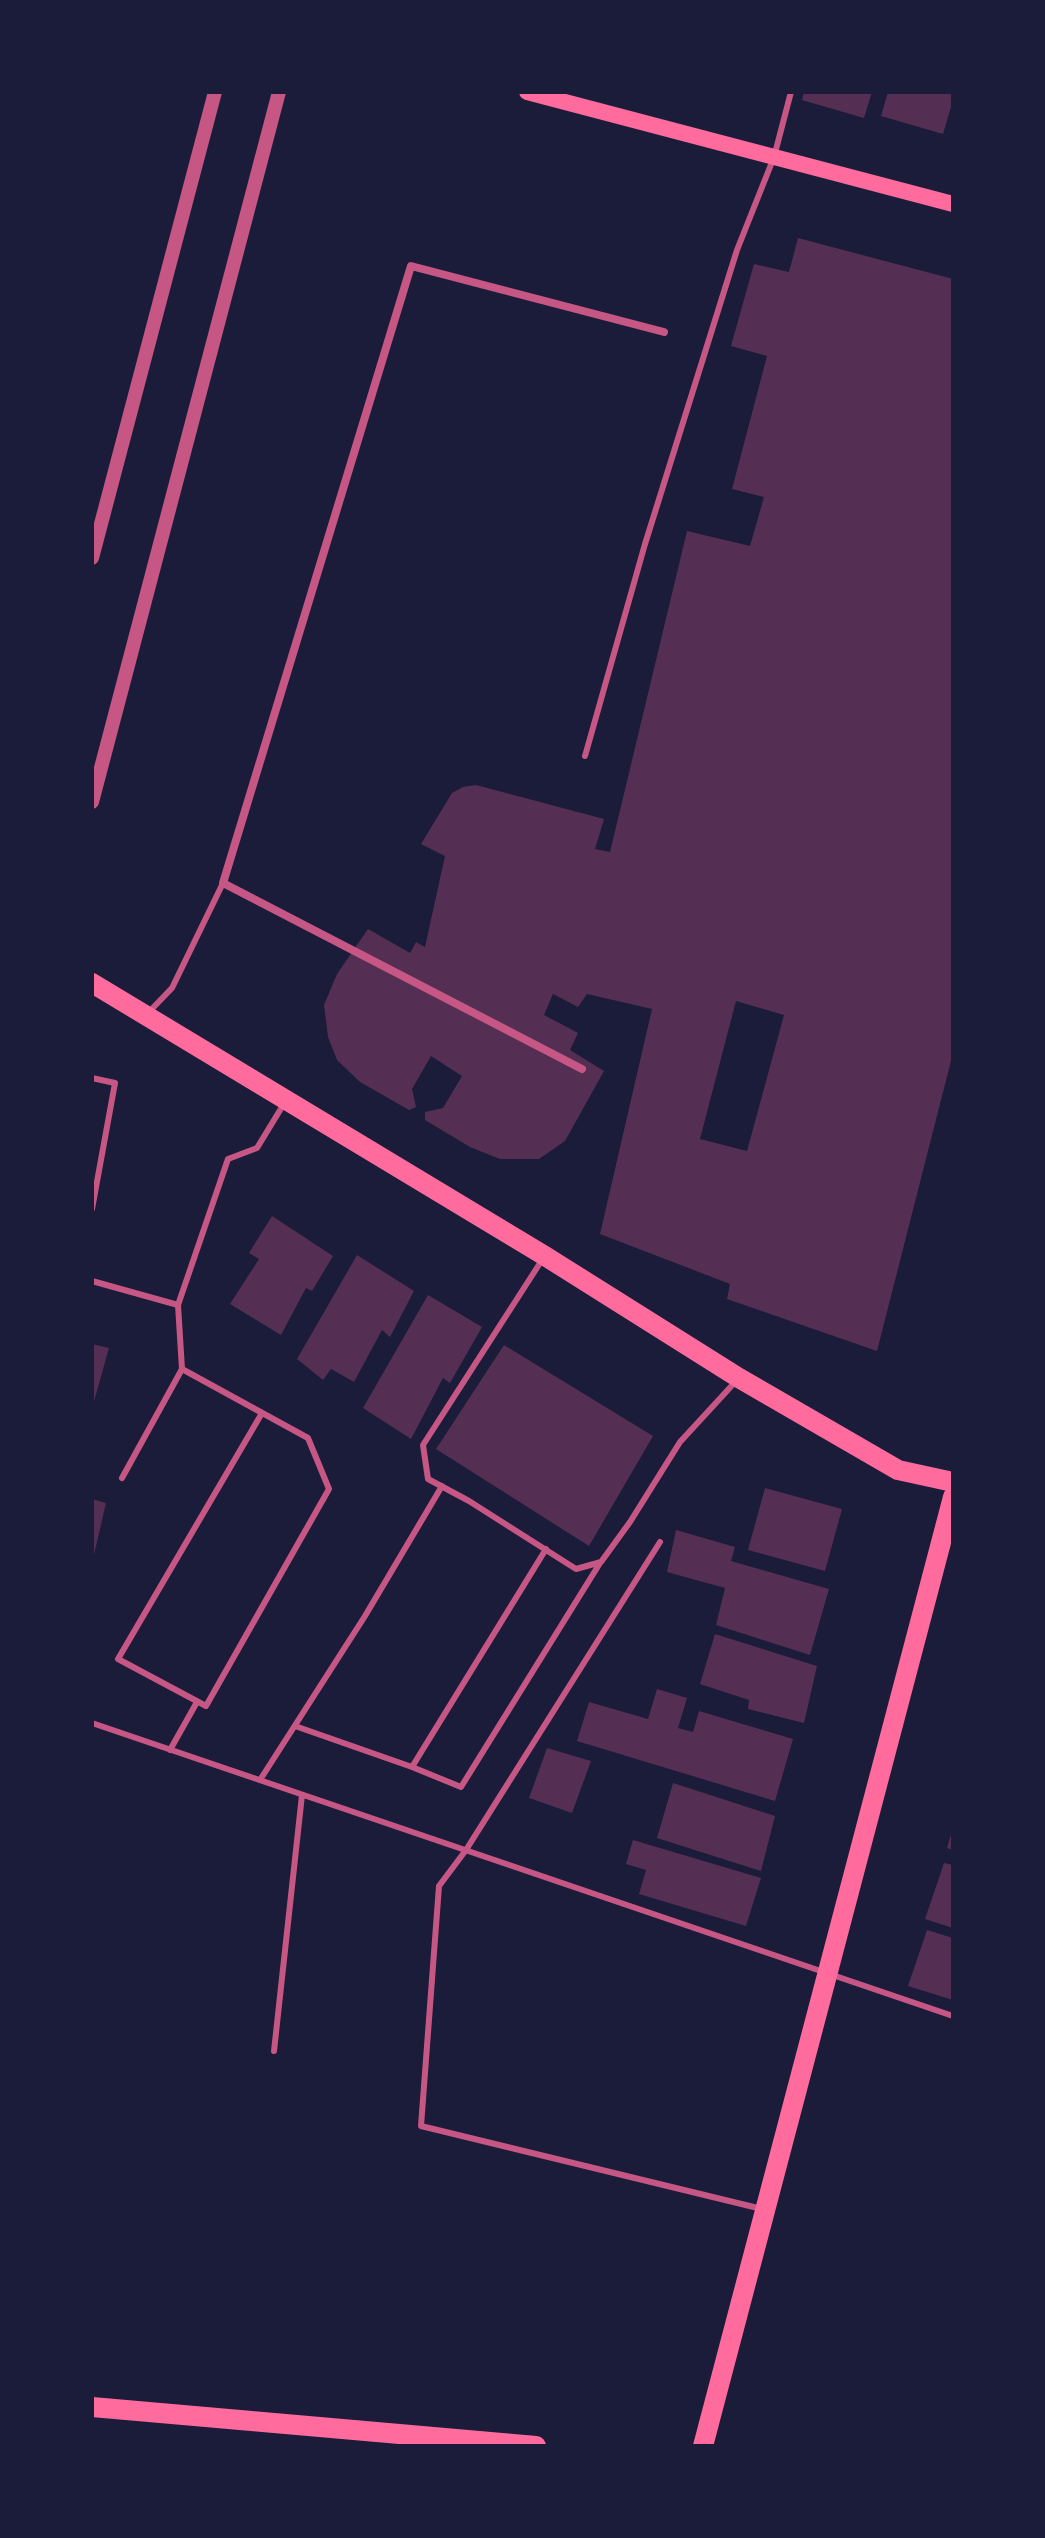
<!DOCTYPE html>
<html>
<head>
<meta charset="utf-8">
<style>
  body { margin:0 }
  #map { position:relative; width:1045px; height:2538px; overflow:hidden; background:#1b1b3a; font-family:"Work Sans",sans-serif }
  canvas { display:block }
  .frame { position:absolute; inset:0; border:94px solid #1b1b3a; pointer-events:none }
</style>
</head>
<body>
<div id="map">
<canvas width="1045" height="2538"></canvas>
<div class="frame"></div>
</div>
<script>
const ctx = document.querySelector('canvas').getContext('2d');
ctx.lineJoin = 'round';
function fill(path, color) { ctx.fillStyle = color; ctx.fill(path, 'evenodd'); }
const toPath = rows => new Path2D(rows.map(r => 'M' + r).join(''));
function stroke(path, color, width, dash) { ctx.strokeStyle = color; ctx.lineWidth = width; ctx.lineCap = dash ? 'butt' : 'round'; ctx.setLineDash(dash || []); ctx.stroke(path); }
fill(toPath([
  [804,92,872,92,864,118,802,100],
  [888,92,953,92,953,100,943,134,881,116],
  [798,238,953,279,953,1053,877,1351,727,1299,730,1284,600,1234,652,1009,587,994,578,1007,553,994,544,1015,578,1033,570,1050,604,1071,565,1141,539,1159,500,1159,470,1147,425,1120,425,1112,443,1108,462,1076,431,1056,412,1089,416,1107,409,1110,360,1082,337,1060,328,1037,324,1005,337,974,368,929,410,953,416,942,425,947,445,856,421,844,452,793,463,787,476,785,604,819,595,849,610,852,687,531,750,546,764,497,732,489,767,356,731,346,754,264,789,272],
  [736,1001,784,1015,747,1151,700,1139],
  [272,1216,333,1256,312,1291,306,1288,281,1335,230,1304,259,1259,249,1253],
  [357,1255,414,1291,390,1337,382,1330,354,1382,331,1369,323,1380,297,1359],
  [428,1295,482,1327,450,1383,443,1378,411,1439,363,1408],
  [92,1344,109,1348,93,1405,92,1405],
  [504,1345,653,1436,589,1546,436,1449],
  [765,1488,842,1509,825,1571,748,1550],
  [92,1499,106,1503,93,1559,92,1559],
  [676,1530,735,1547,731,1561,829,1589,810,1655,716,1625,725,1588,667,1572],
  [715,1634,817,1666,804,1723,748,1709,749,1700,700,1684],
  [657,1689,687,1698,678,1728,693,1732,699,1711,793,1739,775,1801,577,1741,589,1702,648,1719],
  [547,1748,591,1761,572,1813,529,1798],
  [673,1783,775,1816,761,1871,657,1838],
  [952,1831,953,1831,953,1850,947,1848],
  [633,1840,761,1878,746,1926,639,1894,646,1870,626,1864],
  [944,1863,953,1865,953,1928,925,1919],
  [927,1930,953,1938,953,2000,908,1986]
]), '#542f53');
stroke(toPath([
  [585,756,645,544,737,250,774,157,791,92],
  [148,1013,172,988,223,883],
  [92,1078,115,1083,92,1209],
  [542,1260,423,1445,428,1479,469,1501,576,1569,601,1562,630,1522,680,1442,737,1380],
  [92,1281,178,1305,228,1159,257,1148,285,1102],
  [182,1369,308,1438,329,1489,206,1706,118,1659,262,1413],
  [122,1478,182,1369,178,1305],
  [660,1542,466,1850,439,1886,421,2126,762,2209],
  [92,1723,953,2016],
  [295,1726,412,1767,546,1549],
  [170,1750,197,1702],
  [412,1767,461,1787,600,1563],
  [260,1780,365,1616,442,1486],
  [274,2051,302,1795]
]), '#c65784', 6);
stroke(toPath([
  [582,1069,223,883,411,266,664,332]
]), '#c65784', 8);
stroke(toPath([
  [92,558,215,92],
  [92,802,279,92]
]), '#c65784', 14);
stroke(toPath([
  [527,92,953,204]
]), '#ff6b9d', 16);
stroke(toPath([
  [92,983,545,1256,739,1378,898,1470,953,1482],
  [92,2407,536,2446],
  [703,2446,953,1497]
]), '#ff6b9d', 20);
</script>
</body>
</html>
